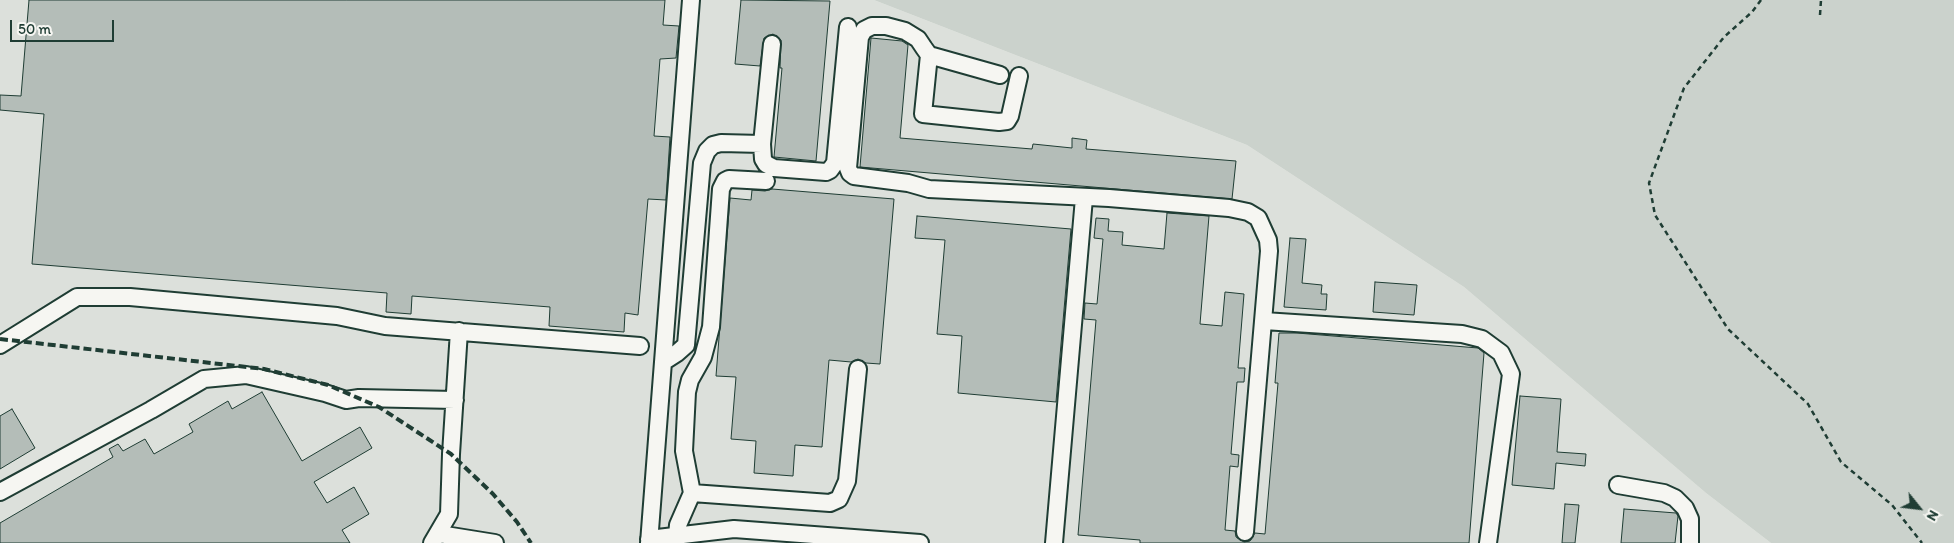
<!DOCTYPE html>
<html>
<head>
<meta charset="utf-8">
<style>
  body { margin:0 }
  #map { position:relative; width:1954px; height:543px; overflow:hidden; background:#edefea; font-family:Itim,sans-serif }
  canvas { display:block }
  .north { position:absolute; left:1894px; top:483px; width:50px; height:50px; -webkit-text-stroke:4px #f6f6f2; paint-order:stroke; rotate:119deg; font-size:14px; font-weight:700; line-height:20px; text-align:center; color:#1f3d34 }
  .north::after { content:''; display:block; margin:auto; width:18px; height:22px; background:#1f3d34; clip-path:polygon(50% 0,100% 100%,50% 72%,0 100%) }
  .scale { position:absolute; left:10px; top:20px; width:104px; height:22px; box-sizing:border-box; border:2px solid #1f3d34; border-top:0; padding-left:6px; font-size:15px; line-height:18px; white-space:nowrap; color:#1f3d34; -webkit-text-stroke:4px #f6f6f2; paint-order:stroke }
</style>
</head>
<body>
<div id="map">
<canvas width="1954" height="543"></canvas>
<div class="north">N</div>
<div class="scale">50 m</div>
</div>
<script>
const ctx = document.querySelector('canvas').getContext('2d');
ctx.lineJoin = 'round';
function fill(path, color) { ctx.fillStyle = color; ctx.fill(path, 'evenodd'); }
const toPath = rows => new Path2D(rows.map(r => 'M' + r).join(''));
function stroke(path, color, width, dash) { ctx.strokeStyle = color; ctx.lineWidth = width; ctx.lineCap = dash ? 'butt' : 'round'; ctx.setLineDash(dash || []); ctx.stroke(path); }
fill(toPath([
  [0,0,874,0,1247,145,1464,287,1706,493,1771,543,0,543]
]), '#dce0db');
fill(toPath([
  [874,0,1954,0,1954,543,1771,543,1706,493,1464,287,1247,145]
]), '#cbd2cc');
const building = toPath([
  [29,0,665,0,663,25,679,26,676,58,660,59,654,136,670,137,666,200,648,199,638,315,625,313,624,332,549,326,550,307,412,296,411,314,386,312,387,293,32,264,44,114,0,110,0,95,21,96,29,0],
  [741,0,830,1,816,161,774,157,782,68,780,68,781,40,773,34,764,38,760,66,735,64,741,0],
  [871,38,902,41,908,45,900,138,1032,149,1033,144,1072,148,1072,138,1087,140,1086,149,1236,161,1232,199,860,167,871,38],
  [772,189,894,199,880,364,866,363,858,359,851,362,829,360,822,447,795,445,793,476,754,473,756,441,731,439,736,377,716,376,730,198,751,200,752,190,765,191,772,189],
  [1167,213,1209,216,1200,324,1222,326,1225,292,1244,294,1238,368,1245,368,1244,382,1237,382,1231,454,1239,455,1238,467,1230,466,1225,530,1235,531,1236,537,1244,542,1250,541,1255,533,1265,534,1278,383,1275,383,1279,333,1297,333,1478,348,1484,353,1469,543,1140,543,1140,540,1078,535,1096,320,1084,319,1085,303,1097,304,1103,239,1094,238,1096,218,1109,219,1108,231,1123,232,1122,245,1164,249,1167,213],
  [917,216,1071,229,1056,402,958,393,962,336,937,334,945,240,915,238,917,216],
  [1290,238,1306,239,1302,283,1322,285,1321,294,1327,294,1326,310,1284,307,1290,238],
  [1375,282,1417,285,1414,315,1373,312,1375,282],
  [262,392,302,461,360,427,372,448,314,482,327,503,354,487,369,514,342,530,350,543,0,543,0,523,113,457,109,449,118,444,123,451,145,439,154,454,193,432,189,424,228,401,232,409,262,392],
  [1520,396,1561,399,1557,452,1586,454,1585,466,1556,463,1554,489,1512,485,1520,396],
  [12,409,35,448,0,469,0,416,12,409],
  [1565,504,1579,505,1575,543,1562,543,1565,504],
  [1624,509,1676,513,1678,516,1675,543,1621,543,1624,509]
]);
fill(building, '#b4bdb8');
stroke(building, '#1f3d34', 1);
const minor = toPath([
  [929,55,1000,75],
  [1019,76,1010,116,1007,121,999,122,923,114,929,55,924,48,918,39,905,31,886,26,872,26,864,30,860,37,848,168,850,173,854,176,908,183,929,189,1109,198,1229,208,1248,212,1258,218,1268,240,1269,251,1245,532],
  [762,144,763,159,766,164,774,168,826,172,830,170,835,163,848,27],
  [1264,321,1462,334,1482,339,1501,353,1511,374,1488,543],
  [0,345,77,297,130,297,337,316,385,326,640,346],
  [663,362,677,353,686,345,702,163,707,151,713,145,721,143,762,144,772,44],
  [1618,485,1664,493,1675,498,1685,508,1690,519,1690,543],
  [0,492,151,410,204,379,246,375,325,393,346,400,359,398,455,400],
  [692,493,830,503,839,499,847,481,858,369],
  [439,534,495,543],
  [677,535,678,525,692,493,684,451,687,392,690,380,703,357,711,327,721,189,725,181,729,179,766,181],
  [649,539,734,529,920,543],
  [432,543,449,514,451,454,459,331],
  [649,543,691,0],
  [1054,543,1084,198]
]);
stroke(minor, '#1f3d34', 20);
stroke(toPath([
  [1761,0,1752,12,1724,37,1684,88,1649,183,1655,215,1728,329,1808,404,1841,462,1892,505,1922,543],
  [1820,15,1821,0]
]), '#1f3d34', 2.5, [5, 4]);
stroke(minor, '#f6f6f2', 16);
stroke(toPath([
  [0,339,264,369,328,385,379,407,451,454,493,494,517,522,531,543]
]), '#1f3d34', 4, [8, 4]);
</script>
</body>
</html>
